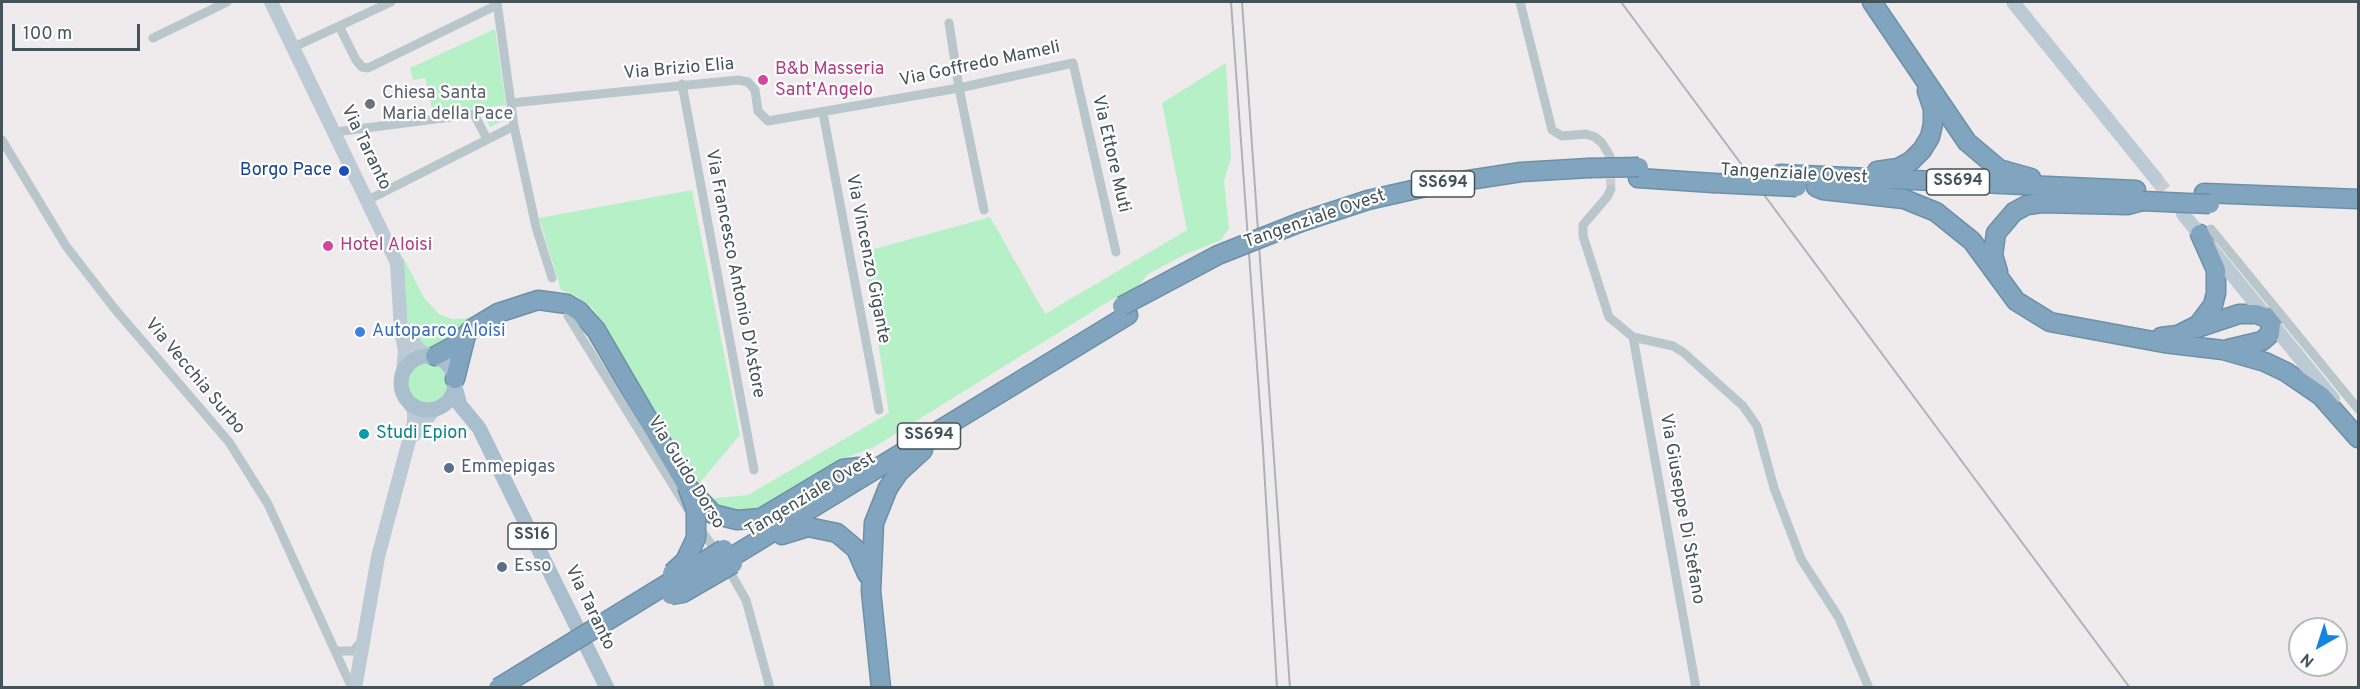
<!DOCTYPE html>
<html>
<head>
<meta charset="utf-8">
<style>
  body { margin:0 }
  #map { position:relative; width:2360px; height:689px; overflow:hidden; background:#efebec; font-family:Overpass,sans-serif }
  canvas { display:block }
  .frame { position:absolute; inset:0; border:3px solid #44525a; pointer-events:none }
  .north { position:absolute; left:2288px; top:617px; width:60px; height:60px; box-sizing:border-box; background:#fff; border:2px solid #b4babd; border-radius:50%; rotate:219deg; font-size:16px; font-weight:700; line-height:24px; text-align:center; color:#44525a }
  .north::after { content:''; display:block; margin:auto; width:21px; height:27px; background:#1285e3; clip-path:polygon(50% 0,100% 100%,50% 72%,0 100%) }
  .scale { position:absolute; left:12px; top:24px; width:128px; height:27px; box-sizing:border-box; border:3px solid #44525a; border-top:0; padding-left:8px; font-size:18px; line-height:21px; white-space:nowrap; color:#44525a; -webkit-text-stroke:4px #fff; paint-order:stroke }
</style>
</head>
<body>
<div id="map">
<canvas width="2360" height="689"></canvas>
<div class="frame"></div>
<div class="north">N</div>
<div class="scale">100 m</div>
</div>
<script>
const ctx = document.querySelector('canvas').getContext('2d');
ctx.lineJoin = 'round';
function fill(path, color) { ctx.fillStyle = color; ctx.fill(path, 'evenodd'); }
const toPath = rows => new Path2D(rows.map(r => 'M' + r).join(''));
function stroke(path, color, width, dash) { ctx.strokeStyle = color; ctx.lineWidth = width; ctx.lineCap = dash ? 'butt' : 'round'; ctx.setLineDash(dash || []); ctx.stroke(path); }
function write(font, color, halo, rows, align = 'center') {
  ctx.font = font + ' Overpass,sans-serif'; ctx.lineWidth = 4.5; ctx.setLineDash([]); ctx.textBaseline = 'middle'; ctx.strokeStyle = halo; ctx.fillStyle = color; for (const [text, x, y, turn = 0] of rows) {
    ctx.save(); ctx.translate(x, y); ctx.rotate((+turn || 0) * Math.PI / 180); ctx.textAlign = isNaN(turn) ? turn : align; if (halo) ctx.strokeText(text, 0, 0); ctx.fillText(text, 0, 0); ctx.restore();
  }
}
fill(toPath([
  [495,29,506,105,433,113,425,78,413,80,410,68],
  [1226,63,1231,158,1224,181,1229,228,1221,240,1184,255,1148,274,1134,291,1111,300,874,447,843,459,763,508,748,514,719,509,706,499,748,495,889,413,864,252,990,217,1045,314,1187,230,1162,103],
  [502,110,503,121,490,127,483,113],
  [692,190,740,435,697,486,606,328,593,309,578,297,561,290,539,218],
  [403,257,424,298,439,314,452,319,472,318,439,349,426,348,408,330],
  '406 383a21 21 0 1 1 42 0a21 21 0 1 1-42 0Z'
]), '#b6f0c6');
stroke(toPath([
  [1610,165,1611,189]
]), '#cdcccf', 9, [9, 4.5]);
stroke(toPath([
  [2156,179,2178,207]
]), '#cdcccf', 14, [14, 7]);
const highway = toPath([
  [1872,2,1967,142,1999,169,2031,178],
  [1877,171,1898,168,1911,161,1922,150,1930,137,1933,124,1933,109,1927,91],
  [1780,174,2136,190],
  [1638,178,1713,183],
  [1816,187,1823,190,1904,199,1936,212,1972,241,2016,301,2050,322,2164,343,2223,350,2265,362,2286,372,2321,396,2358,438],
  [2204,193,2358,199],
  [1301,222,1368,200,1430,186,1521,172,1589,168],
  [1998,272,1993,255,1996,233,2014,212,2027,205,2042,203,2127,205,2142,201],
  [2197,328,2239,314,2256,314,2267,318],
  [2161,337,2178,335,2198,325,2213,305,2216,293,2216,270,2200,234],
  [2228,349,2262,341,2270,334,2271,323],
  [435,356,454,346,473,328,498,313,538,300,567,304,579,311,596,330,687,486,713,514,737,520,761,518,843,469,859,467],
  [455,379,466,335],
  [782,535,808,527,837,533,856,549,867,574],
  [730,558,1128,315],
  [881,688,871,591,874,523,888,488,899,472,923,450]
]);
stroke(highway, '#6c90a9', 21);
stroke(toPath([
  [497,2,514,126,536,227,552,278],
  [1520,2,1552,130,1562,136,1586,134,1595,137,1602,143,1610,156],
  [949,23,959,88,984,210],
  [339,26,356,60,362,67,368,68,497,5],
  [153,38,227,2],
  [294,47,391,2],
  [682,84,754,470],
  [511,103,738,80,748,82,755,90,758,111,768,121,959,88,1073,63,1116,252],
  [823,113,879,410],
  [335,132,474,114,487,139],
  [2,140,66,246,114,308,229,442,268,504,352,688],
  [1611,189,1607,197,1583,225,1583,236,1609,317,1633,337,1673,346,1683,352,1743,406,1757,426,1774,488,1801,559,1839,618,1869,688],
  [368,200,514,126],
  [2211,229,2358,409],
  [568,316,689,511],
  [1633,337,1696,688],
  [699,527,719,555],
  [727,567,746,600,770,688],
  [335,651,353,651,362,641]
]), '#b9c6cc', 9);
stroke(toPath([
  [271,2,397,263,401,331,405,351,403,372],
  [2013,2,2156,179],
  [2183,214,2333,399],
  [404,330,419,350,429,356],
  [414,435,434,410],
  [355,688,378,557,414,422,414,410,409,403]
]), '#bbcad4', 14);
stroke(toPath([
  '401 383a27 27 0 1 1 54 0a27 27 0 1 1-54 0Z',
  [455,387,460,405,479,428,607,688]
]), '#aabfcd', 15);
stroke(highway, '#81a5be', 18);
stroke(toPath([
  [1231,2,1263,449,1277,688],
  [1242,2,1290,688],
  [1621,2,2130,688]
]), '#adb2b7', 2);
const highwayBridge = toPath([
  [1589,168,1639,167],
  [1713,183,1797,187],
  [2142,201,2210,204],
  [1122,306,1218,255,1301,222],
  [672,573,685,561,696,538,696,511,687,486],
  [671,595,683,593,733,564],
  [498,688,724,549]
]);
stroke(highwayBridge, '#6c90a9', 21, []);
stroke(highwayBridge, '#81a5be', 18);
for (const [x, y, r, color] of [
  [763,80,6,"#d1479c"],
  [370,104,6,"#6b7280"],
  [344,171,6,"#1a4fb4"],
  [328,246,6,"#d1479c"],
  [360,332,6,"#3f7fe0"],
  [364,434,6,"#0f9aa8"],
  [449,468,6,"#5c6f8a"],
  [502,567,6,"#5c6f8a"]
]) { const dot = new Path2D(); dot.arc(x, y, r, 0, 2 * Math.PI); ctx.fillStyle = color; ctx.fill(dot); stroke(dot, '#fff', 2); }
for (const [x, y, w] of [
  [1958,182,63],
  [1443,184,63],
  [929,436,63],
  [532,536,48]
]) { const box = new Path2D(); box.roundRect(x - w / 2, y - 13, w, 26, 4.5); ctx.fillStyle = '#fff'; ctx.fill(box); stroke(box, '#44525a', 1.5); }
write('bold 16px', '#44525a', null, [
  ["SS694",1958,182],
  ["SS694",1443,184],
  ["SS694",929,436],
  ["SS16",532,536]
]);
write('18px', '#44525a', '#fff', [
  ["Via Goffredo Mameli",980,65,-12],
  ["Via Brizio Elia",679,70,-5],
  ["Via Taranto",365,148,64],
  ["Via Ettore Muti",1110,154,77],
  ["Tangenziale Ovest",1794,175,3],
  ["Tangenziale Ovest",1315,220,-19],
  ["Via Vincenzo Gigante",867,259,79],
  ["Via Francesco Antonio D'Astore",734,274,79],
  ["Via Vecchia Surbo",194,377,50],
  ["Via Guido Dorso",685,473,58],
  ["Tangenziale Ovest",811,496,-31],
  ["Via Giuseppe Di Stefano",1681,509,80],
  ["Via Taranto",589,608,64]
]);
write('18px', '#b23c85', '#fff', [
  ["B&b Masseria",775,70],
  ["Sant'Angelo",775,91],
  ["Hotel Aloisi",340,246]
], 'left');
write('18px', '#5b616d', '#fff', [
  ["Chiesa Santa",382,94],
  ["Maria della Pace",382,115]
], 'left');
write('18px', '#164399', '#fff', [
  ["Borgo Pace",332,171]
], 'right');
write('18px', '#366cbe', '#fff', [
  ["Autoparco Aloisi",372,332]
], 'left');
write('18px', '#0d838f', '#fff', [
  ["Studi Epion",376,434]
], 'left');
write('18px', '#4e5e75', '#fff', [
  ["Emmepigas",461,468],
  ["Esso",514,567]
], 'left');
</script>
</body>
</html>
